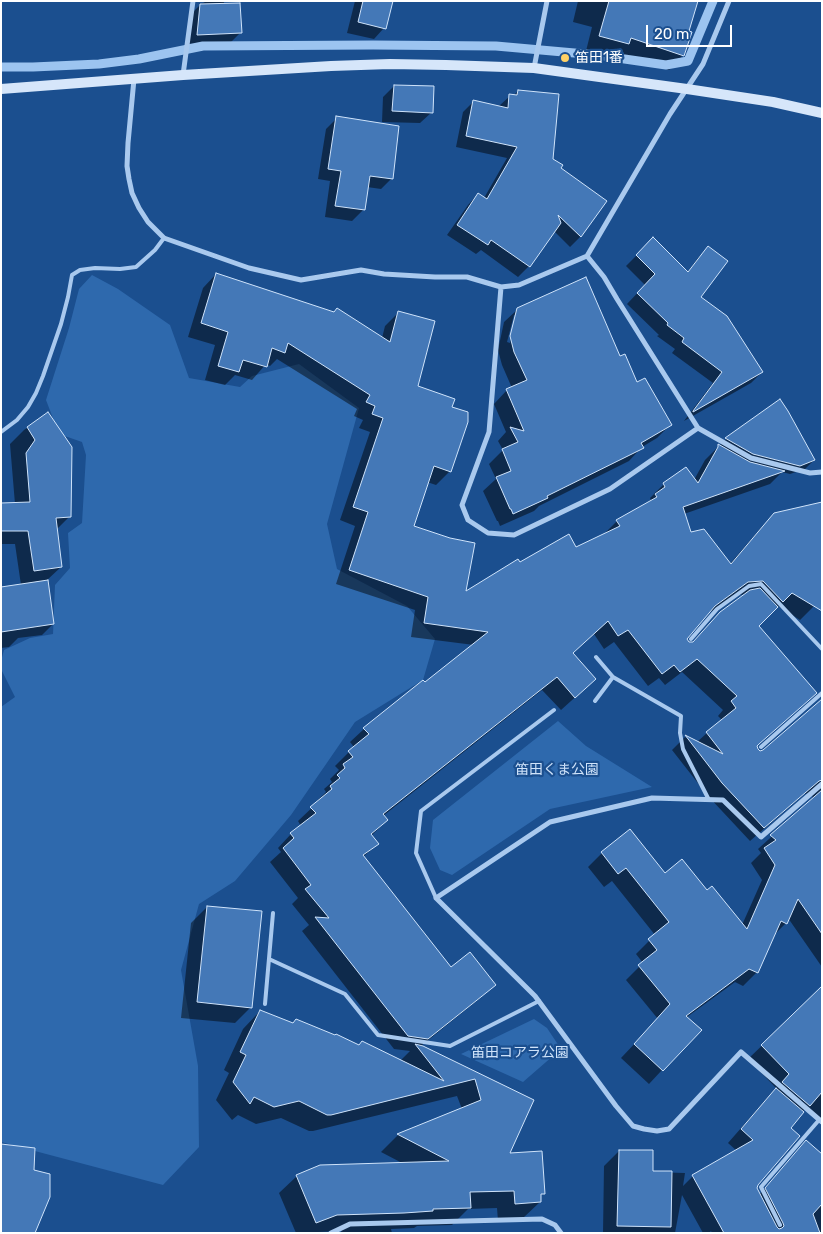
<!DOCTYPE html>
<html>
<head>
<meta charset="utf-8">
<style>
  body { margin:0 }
  #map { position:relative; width:823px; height:1234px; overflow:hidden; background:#1b4f8f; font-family:Rubik,sans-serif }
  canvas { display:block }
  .frame { position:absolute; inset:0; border:2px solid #fff; pointer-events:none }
  .scale { position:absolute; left:646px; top:25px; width:86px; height:22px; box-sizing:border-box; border:2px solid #fff; border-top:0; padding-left:6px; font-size:15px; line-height:18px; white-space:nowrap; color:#fff; -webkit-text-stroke:4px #1b4f8f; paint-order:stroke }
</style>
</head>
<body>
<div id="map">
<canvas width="823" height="1234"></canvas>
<div class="frame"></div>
<div class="scale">20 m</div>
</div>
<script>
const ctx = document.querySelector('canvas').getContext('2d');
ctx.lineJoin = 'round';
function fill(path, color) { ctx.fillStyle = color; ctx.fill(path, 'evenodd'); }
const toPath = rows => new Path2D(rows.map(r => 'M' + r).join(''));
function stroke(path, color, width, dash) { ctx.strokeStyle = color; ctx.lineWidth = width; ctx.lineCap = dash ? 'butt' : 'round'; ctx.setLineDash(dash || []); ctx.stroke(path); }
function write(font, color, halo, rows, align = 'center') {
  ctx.font = font + ' Rubik,"Noto Sans JP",sans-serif'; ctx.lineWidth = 4.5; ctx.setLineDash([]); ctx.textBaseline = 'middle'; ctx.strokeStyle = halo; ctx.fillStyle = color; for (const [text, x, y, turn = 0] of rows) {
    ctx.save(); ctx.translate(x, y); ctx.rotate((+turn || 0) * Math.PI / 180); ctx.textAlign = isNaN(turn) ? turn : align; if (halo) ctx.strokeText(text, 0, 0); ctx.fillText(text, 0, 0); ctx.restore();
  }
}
fill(toPath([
  [92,275,118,289,170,325,189,378,240,387,252,376,299,364,359,408,327,524,337,569,407,606,435,639,423,680,355,722,291,815,235,881,199,904,181,970,198,1066,199,1147,163,1185,1,1142,1,707,15,697,1,669,1,661,4,650,30,638,53,634,55,585,70,568,68,533,82,523,86,455,82,442,59,434,46,400,69,328,79,289],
  [558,721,586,746,652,787,550,809,452,875,440,870,430,848,433,820],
  [534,1019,547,1028,561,1049,523,1082,461,1054]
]), '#2e69ad');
fill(toPath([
  [207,1,224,1,224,5,240,33,231,42,188,44,191,14,201,4],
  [355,1,391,1,384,28,374,39,347,33],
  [578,1,686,1,687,31,683,55,669,70,618,53,613,58,586,51,592,27,573,22],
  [394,86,432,112,420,123,382,122,383,97],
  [518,91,552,160,560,168,606,201,580,237,570,247,554,231,529,266,518,277,481,250,476,254,447,235,468,205,478,194,484,198,507,158,456,147,463,112,473,102,499,106,510,96,513,96],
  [337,118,392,178,381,189,367,187,363,210,352,221,325,217,330,181,318,179,326,129],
  [653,239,687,273,698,258,709,247,699,297,762,372,751,383,684,421,713,383,672,353,675,349,657,336,659,335,627,304,645,285,626,266],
  [216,274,382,338,385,326,399,312,416,387,451,408,450,471,436,485,427,482,412,526,464,593,520,564,576,549,603,535,617,521,647,504,651,500,650,498,664,484,694,480,705,460,726,439,780,400,814,460,805,469,790,474,782,472,770,484,684,514,690,534,729,565,761,528,775,514,814,606,800,620,778,606,758,626,756,746,760,752,764,751,822,701,822,967,788,918,786,923,773,936,757,972,743,986,735,982,687,1017,662,1070,649,1084,621,1058,658,1019,626,980,643,963,636,954,655,935,612,881,604,887,588,867,602,853,629,831,665,875,707,891,742,925,762,880,751,863,761,853,758,849,813,799,812,795,810,793,804,794,750,841,708,796,672,750,685,737,697,742,707,733,722,720,718,716,723,710,682,672,665,685,659,678,648,686,614,642,604,649,594,634,572,653,581,692,561,710,542,690,383,816,387,820,371,836,377,844,363,857,451,969,494,984,480,998,421,1046,533,1100,508,1154,543,1193,539,1197,540,1202,522,1219,498,1221,497,1208,468,1209,452,1225,417,1226,414,1228,391,1229,392,1233,342,1233,341,1231,296,1233,279,1193,297,1176,404,1164,381,1152,398,1135,462,1109,457,1096,313,1131,309,1131,281,1118,256,1124,238,1115,232,1120,216,1100,229,1073,224,1070,243,1029,260,1011,292,1024,359,1046,400,1061,410,1051,394,1049,302,931,309,925,292,904,298,898,270,862,281,852,278,848,291,834,301,826,298,821,318,802,317,801,326,792,324,789,332,782,330,779,339,770,335,766,354,747,350,742,364,729,425,684,474,645,411,637,415,610,336,584,355,526,340,520,370,432,359,428,363,420,354,416,357,409,277,359,270,366,266,364,252,380,235,375,225,385,205,380,215,345,188,337,203,288],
  [746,594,720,613,692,643,688,643,686,639,705,616,733,596],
  [518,309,620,357,637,384,670,425,657,438,642,447,629,461,539,506,534,511,500,526,498,521,497,521,483,491,496,479,489,464,503,450,498,441,506,432,494,404,507,390,512,388,502,365,498,350,504,322],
  [514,315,517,315,510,343,507,342],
  [47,414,70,516,56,530,61,567,46,581,53,624,42,635,18,638,9,647,1,648,1,589,21,585,15,544,1,544,1,504,15,504,10,444,24,430],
  [207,907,251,1007,235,1023,181,1018,191,923],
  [822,988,822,1119,806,1108,802,1112,789,1128,756,1186,759,1195,793,1156,822,1155,822,1233,712,1233,711,1231,709,1233,703,1233,682,1195,675,1233,603,1233,604,1166,619,1151,651,1172,685,1173,683,1186,693,1176,737,1151,728,1143,776,1088,748,1059]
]), '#0007');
stroke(toPath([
  [1,67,33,67,99,64,139,59,203,46,373,45,496,46,597,55,666,65,688,61,713,1]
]), '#9cc4f0', 9);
const building = toPath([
  [363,1,393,1,386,29,358,22,363,1],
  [609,1,698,1,689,31,692,32,684,56,631,38,629,44,599,36,609,1],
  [240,3,242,33,197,35,200,4,240,3],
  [394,85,434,86,433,113,392,111,394,85],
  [518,90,559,94,553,159,563,165,561,168,607,201,581,237,558,215,561,223,530,267,491,240,488,245,457,225,478,193,487,199,517,147,466,136,473,100,508,108,509,94,517,95,518,90],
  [336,116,399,126,393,179,370,176,365,210,335,206,341,171,328,169,336,116],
  [653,237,688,272,708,246,728,261,701,297,727,316,763,372,693,412,693,411,722,372,682,342,684,338,667,325,668,323,637,293,655,274,636,255,653,237],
  [216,273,334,312,337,308,390,342,398,311,435,321,418,386,455,399,452,407,468,412,468,422,451,472,434,466,414,526,450,538,475,543,466,591,518,559,520,562,569,534,576,547,620,526,616,520,657,497,655,494,665,487,663,483,686,467,698,483,718,447,718,444,750,462,785,471,683,507,691,532,704,529,731,564,774,513,822,502,822,611,792,593,783,602,763,581,748,582,715,606,687,639,689,642,693,642,720,612,750,590,760,588,778,607,759,626,817,693,759,744,757,746,758,749,760,751,763,750,822,699,822,780,819,781,764,828,722,783,685,735,723,754,706,732,736,708,731,701,737,696,697,659,680,672,674,665,662,674,628,630,618,636,608,621,573,653,596,679,575,698,557,677,383,814,388,820,371,834,379,844,363,855,451,967,470,952,496,985,428,1039,408,1036,315,917,329,918,305,889,311,885,283,848,294,838,290,833,316,813,310,807,332,789,330,786,340,778,337,775,345,768,343,764,353,757,348,751,369,734,363,728,423,680,425,682,488,632,424,623,428,597,349,570,368,512,353,507,383,418,372,414,375,406,366,402,370,395,288,343,285,353,272,348,267,367,243,360,239,372,218,366,228,332,201,323,216,273],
  [586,277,620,356,625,354,637,382,645,378,672,425,641,443,644,448,547,496,548,498,513,514,511,509,510,509,496,477,511,471,502,449,518,442,510,427,524,431,506,389,527,380,514,352,510,336,517,308,586,277],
  [780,399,788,411,815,460,800,466,753,454,725,438,780,399],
  [48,412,72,447,71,517,56,518,62,567,34,571,28,531,1,531,1,503,30,502,26,453,35,440,27,427,48,412],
  [48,580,54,624,1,632,1,587,48,580],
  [822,790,822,934,798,899,787,924,781,921,758,973,749,969,686,1016,702,1030,663,1071,634,1044,670,1004,638,965,657,950,648,939,669,922,626,868,618,874,601,852,630,829,665,873,682,859,707,890,712,886,747,929,775,865,764,848,776,840,770,835,822,790],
  [207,906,262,911,252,1008,197,1002,207,906],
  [822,986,822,1092,810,1106,782,1082,789,1074,761,1045,822,986],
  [260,1010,293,1023,296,1019,335,1035,336,1034,359,1045,362,1041,444,1081,415,1044,423,1046,534,1100,510,1153,542,1151,545,1194,541,1194,541,1202,515,1204,514,1191,470,1192,471,1208,433,1209,433,1211,404,1213,337,1215,316,1223,296,1175,320,1165,449,1161,397,1134,481,1100,475,1079,331,1115,327,1115,299,1101,274,1107,254,1097,250,1104,233,1082,246,1055,240,1052,260,1010],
  [776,1088,804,1112,791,1128,800,1136,758,1185,757,1188,777,1227,779,1229,782,1228,784,1226,783,1223,765,1188,806,1140,822,1154,822,1204,813,1214,820,1233,724,1233,692,1175,753,1140,741,1129,776,1088],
  [1,1144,35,1148,34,1170,50,1174,50,1197,35,1233,1,1233,1,1144],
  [619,1150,653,1150,653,1171,672,1171,671,1227,617,1226,619,1150]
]);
fill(building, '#4478b7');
stroke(building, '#cfe3fa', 1);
stroke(toPath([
  [1,432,17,420,28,407,36,393,43,376,61,324,68,297,72,275,80,270,95,268,120,269,136,267,155,250,164,238],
  [691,639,717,609,749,586,761,584,822,649],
  [596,657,613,677,681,716,680,733,683,749,709,800],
  [595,701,613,677],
  [761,747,822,693],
  [436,898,416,853,421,811,554,710],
  [269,959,345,994,378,1035,450,1046,539,1001],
  [265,1004,273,913],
  [780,1225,761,1187,819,1120]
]), '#a9c9ee', 4);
stroke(toPath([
  [729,1,703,64,670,114,587,256,604,277,617,299,698,428,751,458,810,473,822,472],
  [534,68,547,1],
  [183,75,193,1],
  [134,79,128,143,127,166,129,179,132,193,139,208,148,222,164,238,249,268,301,280,361,270,384,274,435,277,467,277,501,287,519,285,587,256],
  [501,287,489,432,462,505,468,520,488,533,514,535,610,489,698,428],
  [822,784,761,837,723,800,652,798,550,822,436,898,535,996,616,1106,633,1126,644,1129,657,1131,669,1129,741,1052,822,1122],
  [331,1233,350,1224,542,1219,555,1225,561,1233]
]), '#a9c9ee', 5);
stroke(toPath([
  [1,89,183,75,331,66,390,64,446,65,534,68,687,89,773,102,822,113]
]), '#d6e6fa', 10);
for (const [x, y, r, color] of [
  [565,58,5,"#ffd166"]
]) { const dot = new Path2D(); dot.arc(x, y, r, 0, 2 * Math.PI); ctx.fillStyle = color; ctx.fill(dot); stroke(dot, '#1b4f8f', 2); }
write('14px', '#fff', '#1b4f8f', [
  ["笛田1番",575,58]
], 'left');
write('14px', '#cfe3fa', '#1b4f8f', [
  ["笛田くま公園",557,770],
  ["笛田コアラ公園",520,1053]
]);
</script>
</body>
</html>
